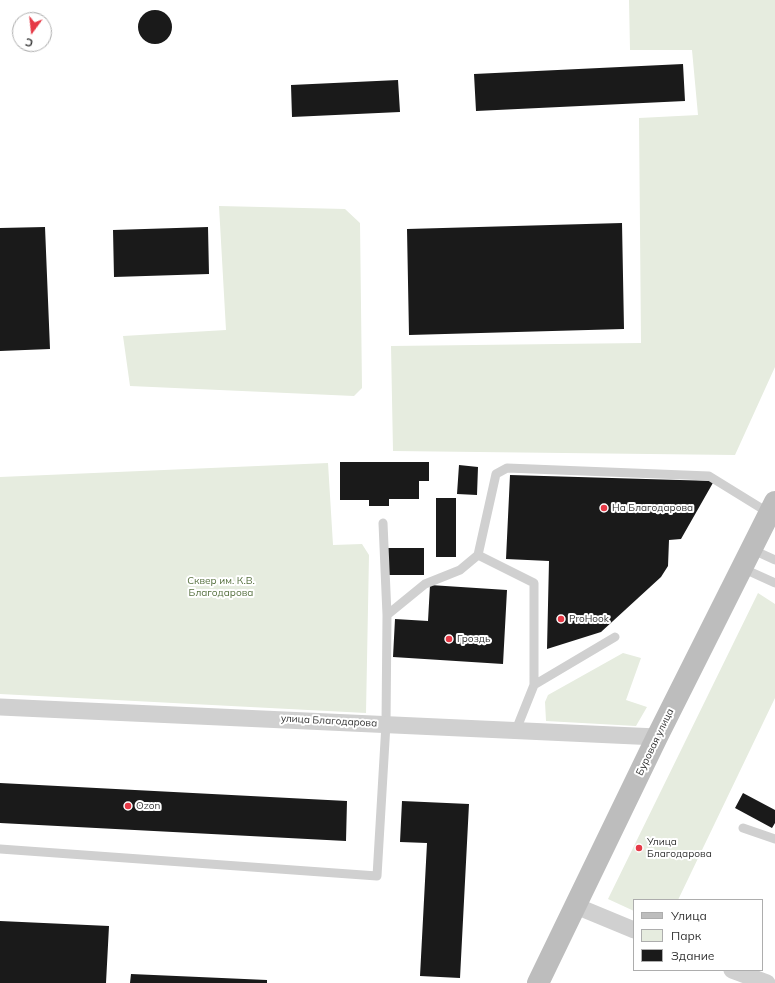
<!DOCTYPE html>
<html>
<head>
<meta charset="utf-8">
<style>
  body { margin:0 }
  #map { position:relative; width:775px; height:983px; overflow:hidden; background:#fff; font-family:Mulish,sans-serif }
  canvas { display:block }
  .legend { position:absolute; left:633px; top:899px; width:130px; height:72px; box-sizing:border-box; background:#fff; border:1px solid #adadad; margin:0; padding:5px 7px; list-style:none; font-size:12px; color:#333 }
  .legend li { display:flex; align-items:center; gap:8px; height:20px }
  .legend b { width:20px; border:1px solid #adadad }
  .north { position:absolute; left:12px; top:12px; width:40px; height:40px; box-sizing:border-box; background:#fff; border:1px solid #adadad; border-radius:50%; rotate:195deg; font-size:11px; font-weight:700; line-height:16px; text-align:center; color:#333 }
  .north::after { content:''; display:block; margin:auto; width:14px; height:18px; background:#e63946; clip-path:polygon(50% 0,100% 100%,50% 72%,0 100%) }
</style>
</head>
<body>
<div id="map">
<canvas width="775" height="983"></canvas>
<ul class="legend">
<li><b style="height:5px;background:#bdbdbd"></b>Улица</li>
<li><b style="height:11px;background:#e6ecdf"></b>Парк</li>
<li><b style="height:11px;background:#1a1a1a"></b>Здание</li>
</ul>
<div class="north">С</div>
</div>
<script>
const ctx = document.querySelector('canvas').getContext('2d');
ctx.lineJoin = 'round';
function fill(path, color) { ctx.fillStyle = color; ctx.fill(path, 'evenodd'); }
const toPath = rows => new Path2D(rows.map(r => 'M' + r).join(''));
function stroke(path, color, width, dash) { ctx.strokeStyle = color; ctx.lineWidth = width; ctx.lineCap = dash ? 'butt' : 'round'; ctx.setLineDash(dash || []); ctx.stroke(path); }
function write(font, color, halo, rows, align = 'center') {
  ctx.font = font + ' Mulish,sans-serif'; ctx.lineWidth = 4; ctx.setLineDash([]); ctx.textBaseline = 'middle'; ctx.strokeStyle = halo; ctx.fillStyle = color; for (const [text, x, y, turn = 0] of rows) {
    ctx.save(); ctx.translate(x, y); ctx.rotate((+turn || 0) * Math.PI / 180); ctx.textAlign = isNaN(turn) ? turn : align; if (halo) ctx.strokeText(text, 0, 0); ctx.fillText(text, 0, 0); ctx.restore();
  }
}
fill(toPath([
  [629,0,775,0,775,367,735,455,393,451,391,346,641,343,639,118,698,115,692,50,630,50],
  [219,206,345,209,360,223,362,388,354,396,130,386,123,336,226,330],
  [328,463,333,545,362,544,369,555,366,713,0,694,0,477],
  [758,593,775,604,775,698,678,900,634,900,634,911,608,899],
  [623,653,641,658,626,700,647,707,636,726,546,721,545,702,548,695]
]), '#e6ecdf');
fill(toPath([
  '138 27a17 17 0 1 1 34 0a17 17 0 1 1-34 0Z',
  [683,64,685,101,476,111,474,74],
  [398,80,400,112,292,117,291,85],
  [622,223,624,329,409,335,407,229],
  [45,227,50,349,0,351,0,228],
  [208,227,209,274,114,277,113,230],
  [340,462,429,462,429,481,419,481,419,499,389,499,389,506,369,506,369,500,340,500],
  [459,465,478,467,477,495,457,494],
  [510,475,714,481,681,539,669,540,668,566,661,577,601,632,547,649,549,561,506,559],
  [436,498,456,498,456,557,436,557],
  [388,548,424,548,424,575,388,575],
  [430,585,507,590,503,664,393,657,395,619,428,621],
  [0,783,347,801,346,841,0,823],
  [743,793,775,810,775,823,772,828,735,808],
  [402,801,469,804,460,978,420,976,427,843,400,842],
  [0,921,109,926,106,983,0,983],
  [131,974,267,980,267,983,130,983]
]), '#1a1a1a');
stroke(toPath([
  [383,523,387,615],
  [751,549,775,560],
  [478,555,534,583,534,685],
  [742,568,775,583],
  [516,730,534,685,615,637],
  [743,828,775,839],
  [0,849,377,876,386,724,387,615,425,584,460,570,478,555,496,474,507,468,709,476,769,513]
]), '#d0d0d0', 9);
stroke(toPath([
  [0,707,657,737],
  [576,906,634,930],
  [732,970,767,983]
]), '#d0d0d0', 17);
stroke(toPath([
  [538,983,657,737,775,502]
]), '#bdbdbd', 22);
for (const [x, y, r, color] of [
  [604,508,4,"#e63946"],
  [561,619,4,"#e63946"],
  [449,639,4,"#e63946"],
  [128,806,4,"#e63946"],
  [639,848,4,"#e63946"]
]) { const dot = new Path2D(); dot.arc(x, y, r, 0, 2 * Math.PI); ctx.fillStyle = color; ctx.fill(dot); stroke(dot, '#fff', 1.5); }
write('10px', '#333', '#fff', [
  ["На Благодарова",612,508],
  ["ProHook",569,619],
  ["Гроздь",457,639],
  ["Ozon",136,806],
  ["Улица",647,842],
  ["Благодарова",647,854]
], 'left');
write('10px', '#56703f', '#fff', [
  ["Сквер им. К.В.",221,581],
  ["Благодарова",221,593]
]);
write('10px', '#333', '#fff', [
  ["улица Благодарова",329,721,3],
  ["Буровая улица",655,742,-64]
]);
</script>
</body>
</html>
